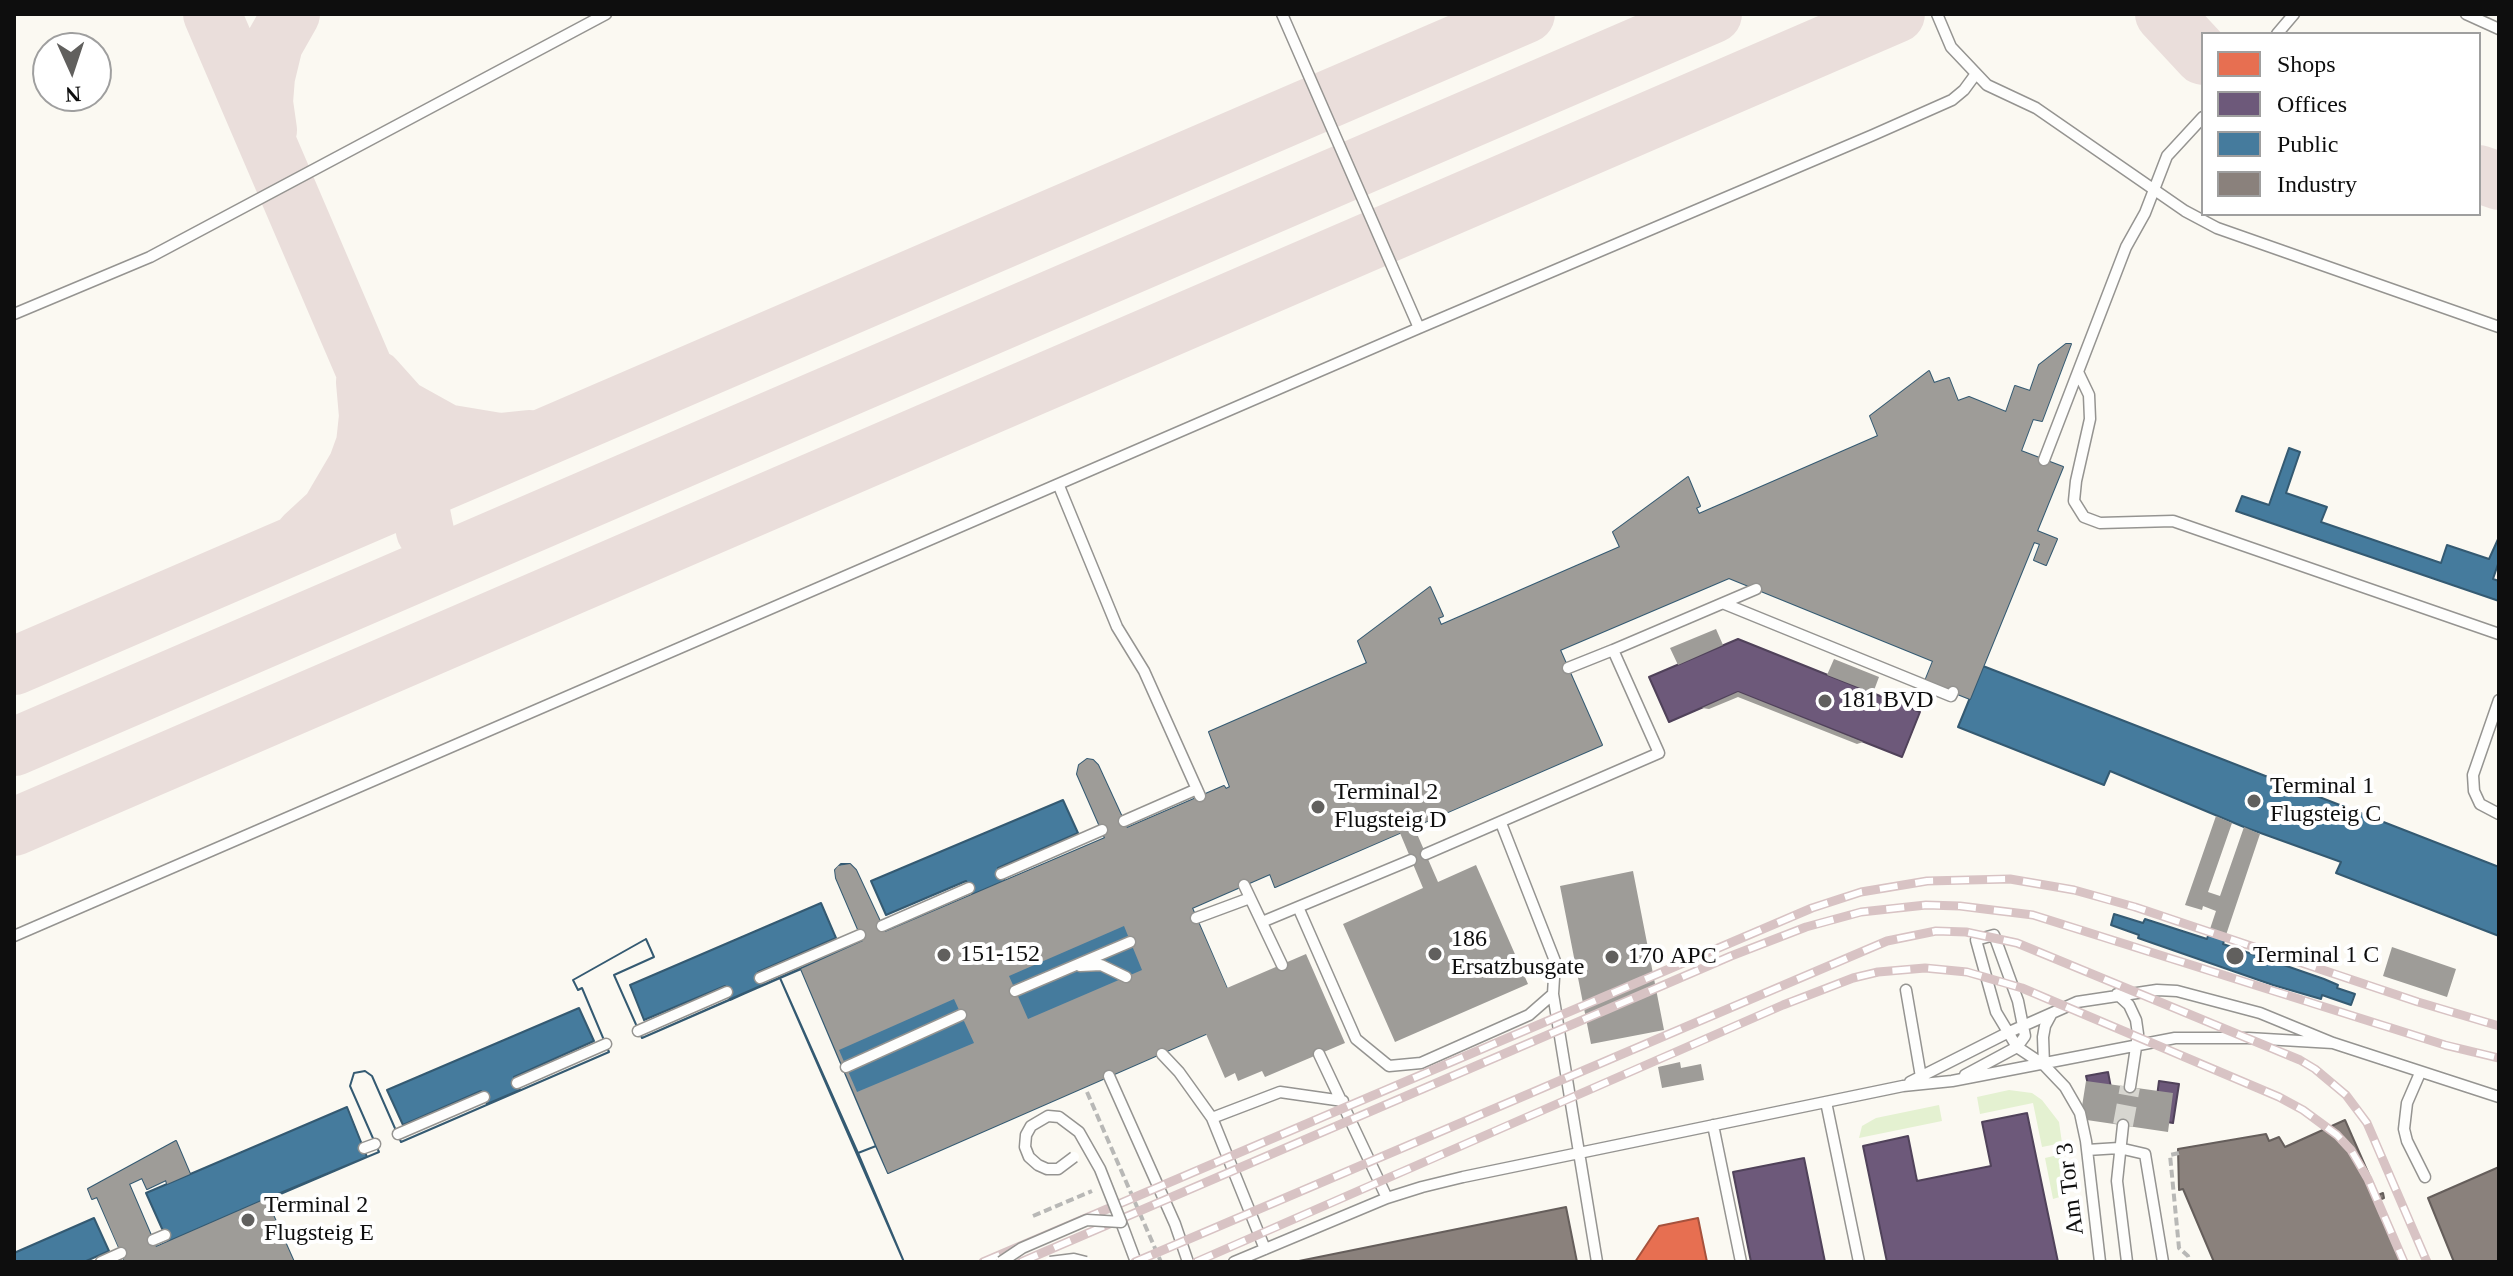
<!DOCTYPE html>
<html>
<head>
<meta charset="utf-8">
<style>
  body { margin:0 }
  #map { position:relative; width:2513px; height:1276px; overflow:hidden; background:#fbf9f2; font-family:Georgia,serif }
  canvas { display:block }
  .frame { position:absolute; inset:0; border:16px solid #0e0e0e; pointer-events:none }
  .legend { position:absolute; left:2201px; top:32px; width:280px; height:184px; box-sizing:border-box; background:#fff; border:2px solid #9f9f9f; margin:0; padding:10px 14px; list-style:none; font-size:24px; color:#0e0e0e }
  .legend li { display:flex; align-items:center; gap:16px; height:40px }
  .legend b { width:40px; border:2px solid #9f9f9f }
  .north { position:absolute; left:32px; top:32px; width:80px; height:80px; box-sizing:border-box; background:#fff; border:2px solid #9f9f9f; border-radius:50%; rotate:177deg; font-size:22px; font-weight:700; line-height:32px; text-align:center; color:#0e0e0e }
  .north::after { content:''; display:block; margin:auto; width:28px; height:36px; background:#61605e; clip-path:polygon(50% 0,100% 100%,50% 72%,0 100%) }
</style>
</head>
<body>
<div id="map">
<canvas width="2513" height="1276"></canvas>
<div class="frame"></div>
<ul class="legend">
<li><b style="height:22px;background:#e76f51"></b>Shops</li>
<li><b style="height:22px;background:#6d597a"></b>Offices</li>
<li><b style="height:22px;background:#457b9d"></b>Public</li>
<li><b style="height:22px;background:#8a817c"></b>Industry</li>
</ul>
<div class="north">N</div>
</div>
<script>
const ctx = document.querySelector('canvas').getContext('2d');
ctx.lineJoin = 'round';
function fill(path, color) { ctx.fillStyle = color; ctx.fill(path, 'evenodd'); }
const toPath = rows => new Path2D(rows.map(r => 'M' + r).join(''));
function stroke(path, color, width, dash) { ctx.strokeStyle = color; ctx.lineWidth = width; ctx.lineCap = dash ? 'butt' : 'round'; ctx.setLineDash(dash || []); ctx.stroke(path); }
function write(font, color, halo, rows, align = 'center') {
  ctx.font = font + ' Georgia,serif'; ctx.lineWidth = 8; ctx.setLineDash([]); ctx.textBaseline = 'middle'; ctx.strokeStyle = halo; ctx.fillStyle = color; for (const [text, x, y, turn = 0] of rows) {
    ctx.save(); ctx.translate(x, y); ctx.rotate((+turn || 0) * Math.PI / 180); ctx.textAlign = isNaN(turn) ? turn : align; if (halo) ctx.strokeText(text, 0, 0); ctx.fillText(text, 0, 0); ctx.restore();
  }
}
fill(toPath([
  [2009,1090,2032,1093,2042,1100,2059,1122,2062,1143,2042,1147,2033,1103,1980,1114,1977,1097],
  [1939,1105,1942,1121,1859,1138,1862,1126,1876,1118],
  [2062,1154,2063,1196,2053,1199,2045,1158]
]), '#e4f1d1');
const shops = toPath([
  [1698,1218,1707,1262,1635,1262,1659,1226,1698,1218]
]);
fill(shops, '#e76f51');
stroke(shops, '#a6523d', 2);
const offices = toPath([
  [1738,639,1920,712,1902,757,1738,692,1669,722,1649,677,1738,639],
  [2108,1072,2112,1093,2091,1097,2086,1076,2108,1072],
  [2159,1081,2179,1084,2173,1123,2167,1122,2166,1128,2156,1127,2157,1120,2154,1120,2159,1081],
  [2027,1113,2058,1262,1887,1262,1863,1146,1908,1136,1917,1181,1991,1166,1982,1122,2027,1113],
  [1804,1158,1825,1262,1751,1262,1733,1172,1804,1158]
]);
fill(offices, '#6d597a');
stroke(offices, '#50425a', 2);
const public = toPath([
  [2066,344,2071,344,2042,421,2033,419,2021,451,2063,467,2037,531,2057,539,2046,565,2034,560,2040,544,2034,542,1970,699,1925,681,1933,661,1729,578,1560,650,1602,745,1275,887,1270,874,1192,908,1240,1019,888,1173,876,1146,858,1153,904,1262,294,1262,266,1199,379,1152,350,1086,354,1073,365,1071,372,1076,401,1142,609,1052,582,988,578,990,573,980,646,939,654,957,614,975,642,1038,863,941,836,878,835,870,841,864,850,864,856,870,885,932,1105,838,1077,774,1079,765,1087,759,1093,760,1098,765,1127,828,1224,786,1226,789,1230,787,1209,732,1367,663,1358,641,1430,587,1443,616,1438,618,1441,625,1620,547,1613,532,1688,477,1700,506,1696,508,1699,514,1878,436,1870,416,1929,371,1934,383,1949,378,1958,401,1969,397,2006,412,2015,386,2030,391,2039,365,2066,344],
  [2289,448,2300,452,2286,493,2327,507,2321,522,2441,563,2447,545,2489,559,2499,537,2499,561,2493,579,2499,581,2499,601,2236,511,2242,496,2269,505,2289,448],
  [1983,666,2499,867,2499,936,2336,873,2341,862,2244,827,2110,771,2104,785,1958,727,1983,666],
  [1063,800,1078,833,998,868,1005,881,973,895,966,881,886,915,871,881,1063,800],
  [821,903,836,938,758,972,763,985,730,1000,725,986,644,1020,630,985,821,903],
  [2114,914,2143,923,2145,919,2207,939,2210,929,2226,935,2223,944,2324,979,2338,985,2337,988,2355,994,2351,1005,2322,995,2321,999,2273,985,2138,938,2139,935,2111,925,2114,914],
  [646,939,654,957,614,975,642,1038,780,978,904,1262,294,1262,266,1199,379,1152,350,1086,354,1073,365,1071,372,1076,401,1142,609,1052,582,988,578,990,573,980,646,939],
  [801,969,876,1146,858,1153,780,978,801,969],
  [579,1008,594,1041,514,1077,520,1090,487,1104,481,1091,403,1125,387,1090,579,1008],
  [347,1107,367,1157,168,1242,146,1193,347,1107],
  [176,1141,190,1174,167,1184,166,1180,147,1189,142,1178,129,1184,156,1247,266,1199,294,1262,122,1262,125,1261,97,1197,92,1199,88,1189,176,1141],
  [94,1218,109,1251,84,1262,14,1262,14,1253,94,1218]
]);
fill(public, '#457b9d');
stroke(public, '#345a72', 2);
const industry = toPath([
  [2345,1120,2378,1195,2383,1193,2384,1198,2379,1200,2406,1262,2214,1262,2183,1189,2179,1190,2178,1149,2266,1134,2269,1141,2279,1137,2285,1147,2345,1120],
  [2499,1167,2499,1262,2454,1262,2428,1198,2499,1167],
  [1566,1207,1577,1262,1294,1262,1566,1207]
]);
fill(industry, '#8a817c');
stroke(industry, '#655e5b', 2);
stroke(toPath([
  [212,14,417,492,425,531],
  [2164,14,2203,56],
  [268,130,264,102,266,77,274,44,291,14],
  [2479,174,2499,181],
  [375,379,401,408,446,433,500,442,529,439],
  [304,536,330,512,357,466,365,444,368,416,365,382],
  [14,666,1526,14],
  [14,747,1713,14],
  [14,827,1896,14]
]), '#eadedb', 58);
fill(toPath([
  [2066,344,2071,344,2042,421,2033,419,2021,451,2063,467,2037,531,2057,539,2046,565,2034,560,2040,544,2034,542,1970,699,1925,681,1933,661,1729,578,1560,650,1602,745,1414,827,1438,882,1476,865,1528,984,1395,1042,1343,924,1423,888,1400,833,1275,887,1270,874,1192,908,1227,988,1306,954,1345,1043,1265,1077,1262,1071,1238,1081,1235,1073,1225,1078,1206,1034,888,1173,801,969,863,941,836,878,835,870,838,866,850,864,856,870,885,932,1105,838,1077,774,1079,765,1087,759,1093,760,1098,765,1127,828,1224,786,1226,789,1230,787,1209,732,1367,663,1358,641,1430,587,1443,616,1438,618,1441,625,1620,547,1613,532,1688,477,1700,506,1696,508,1699,514,1878,436,1870,416,1929,371,1934,383,1949,378,1958,401,1969,397,2006,412,2015,386,2030,391,2039,365],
  [1124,926,1142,970,1028,1019,1009,976],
  [954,999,974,1043,857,1092,839,1050],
  [1716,629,1723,645,1678,665,1670,648],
  [1834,659,1879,677,1873,693,1827,675],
  [1738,692,1863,742,1857,744,1738,697,1709,709,1702,708],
  [2216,816,2232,823,2208,892,2220,896,2244,827,2260,834,2226,935,2210,929,2216,911,2203,906,2202,910,2185,905],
  [1633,871,1664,1030,1591,1044,1560,886],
  [2392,947,2456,969,2447,997,2383,976],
  [1680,1062,1681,1068,1701,1064,1704,1080,1662,1088,1658,1067],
  [2086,1081,2173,1093,2168,1132,2080,1119],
  [176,1141,190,1174,167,1184,166,1180,147,1189,142,1178,129,1184,156,1247,266,1199,294,1262,125,1262,97,1197,92,1199,88,1189]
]), '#9e9c98');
stroke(toPath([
  [2123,1125,2130,1087]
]), '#d7d6d0', 20, [20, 10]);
const service = toPath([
  [1282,14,1419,328],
  [1937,14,1951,47,1987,85,2036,108,2185,211,2217,228,2499,327],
  [2466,14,2499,29],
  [2277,34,2294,14],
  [14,314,150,257,606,14],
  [2078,372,2089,395,2090,419,2076,481,2074,501,2084,517,2100,523,2173,521,2499,634],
  [2044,460,2126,247,2145,213,2167,156,2203,117],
  [1059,486,1117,627,1144,671,1200,796],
  [1725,604,1951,696,1953,692],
  [1613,650,1756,589],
  [2499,700,2473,775,2474,791,2480,804,2499,814],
  [1124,821,1197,789],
  [1426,854,1659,753,1613,650,1568,668],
  [1001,874,1102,830],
  [1244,885,1282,965],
  [1298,907,1356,1039,1389,1066,1421,1063,1529,1015,1553,994,1555,961,1501,823],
  [1196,918,1250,898],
  [1262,922,1411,860],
  [882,926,969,888],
  [14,936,1419,328,1873,135,1952,100,1964,90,1975,75],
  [1080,966,1101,965,1126,977],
  [760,978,860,935],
  [1906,990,1921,1077],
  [1015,991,1130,942],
  [1553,994,1597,1262],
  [2117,994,2129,1005,2136,1020,2138,1034,2130,1087],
  [638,1031,727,992],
  [1162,1054,1179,1072,1212,1118,1265,1249],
  [1319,1054,1387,1198],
  [2044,1065,2043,1037,2045,1026,2052,1013],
  [846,1067,961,1015],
  [2420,1073,2407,1103,2404,1129,2407,1141,2425,1177],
  [1965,1075,2017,1047,2025,1036,2018,1001,1994,935,1976,940,1996,1012,2017,1047,2044,1065,2065,1087,2080,1113,2086,1141,2100,1262],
  [1109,1076,1175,1224,1188,1262],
  [1910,1082,2007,1033,2077,1002,2157,990,2177,991,2260,1013,2333,1043,2499,1097],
  [517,1083,606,1044],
  [1826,1102,1859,1262],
  [1212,1118,1280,1092,1343,1101],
  [1713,1125,1741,1262],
  [2123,1125,2117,1181,2127,1262],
  [398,1134,484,1097],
  [364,1148,375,1144],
  [2087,1150,2119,1148,2145,1154,2163,1262],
  [1121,1222,1136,1262],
  [153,1240,165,1235],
  [101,1262,121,1253],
  [1234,1262,1387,1198,1422,1187,1463,1177,1903,1086,1952,1081,2175,1038,2248,1038,2333,1043]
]);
stroke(service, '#959491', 13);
stroke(toPath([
  [1087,1092,1161,1262],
  [2179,1153,2170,1155,2179,1248,2188,1256,2190,1262],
  [1033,1216,1092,1191],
  [772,1262,776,1262]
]), '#b8b8b6', 4, [8, 4]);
stroke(service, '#fefefd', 10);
const rail = toPath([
  [983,1262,1812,908,1861,892,1927,881,2010,879,2074,890,2135,907,2418,1002,2499,1026],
  [1021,1262,1731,956,1806,927,1861,912,1926,905,1960,906,2033,915,2445,1045,2499,1058],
  [1135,1262,1887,941,1936,931,1966,932,2017,943,2300,1060,2315,1069,2346,1095,2367,1123,2427,1262],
  [1196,1262,1783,1005,1853,978,1878,972,1925,968,1967,972,2022,988,2279,1097,2303,1110,2337,1135,2351,1150,2368,1179,2404,1262]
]);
stroke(rail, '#d8c3c4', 9);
stroke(rail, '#fff', 6, [18]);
const serviceBridge = toPath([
  [1001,1262,1022,1248,1087,1220,1121,1222,1100,1169,1079,1132,1059,1117,1048,1116,1031,1126,1026,1135,1025,1147,1029,1157,1038,1165,1047,1169,1058,1169,1074,1157],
  [1050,1262,1074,1259,1086,1262]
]);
stroke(serviceBridge, '#959491', 13, []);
stroke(serviceBridge, '#fefefd', 10);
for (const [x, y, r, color] of [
  [1825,701,8,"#61605e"],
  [2254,801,8,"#61605e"],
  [1318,807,8,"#61605e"],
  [1435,954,8,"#61605e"],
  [944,955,8,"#61605e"],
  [2235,956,10,"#61605e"],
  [1612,957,8,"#61605e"],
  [248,1220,8,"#61605e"]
]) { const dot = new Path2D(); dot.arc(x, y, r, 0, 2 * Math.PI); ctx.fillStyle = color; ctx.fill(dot); stroke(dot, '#fff', 3); }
write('24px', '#0e0e0e', '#fff', [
  ["181 BVD",1841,701],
  ["Terminal 1",2270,787],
  ["Flugsteig C",2270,815],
  ["Terminal 2",1334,793],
  ["Flugsteig D",1334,821],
  ["186",1451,940],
  ["Ersatzbusgate",1451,968],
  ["151-152",960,955],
  ["Terminal 1 C",2253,956],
  ["170 APC",1628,957],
  ["Terminal 2",264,1206],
  ["Flugsteig E",264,1234]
], 'left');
write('24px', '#0e0e0e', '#fff', [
  ["Am Tor 3",2071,1189,-97]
]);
</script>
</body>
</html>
